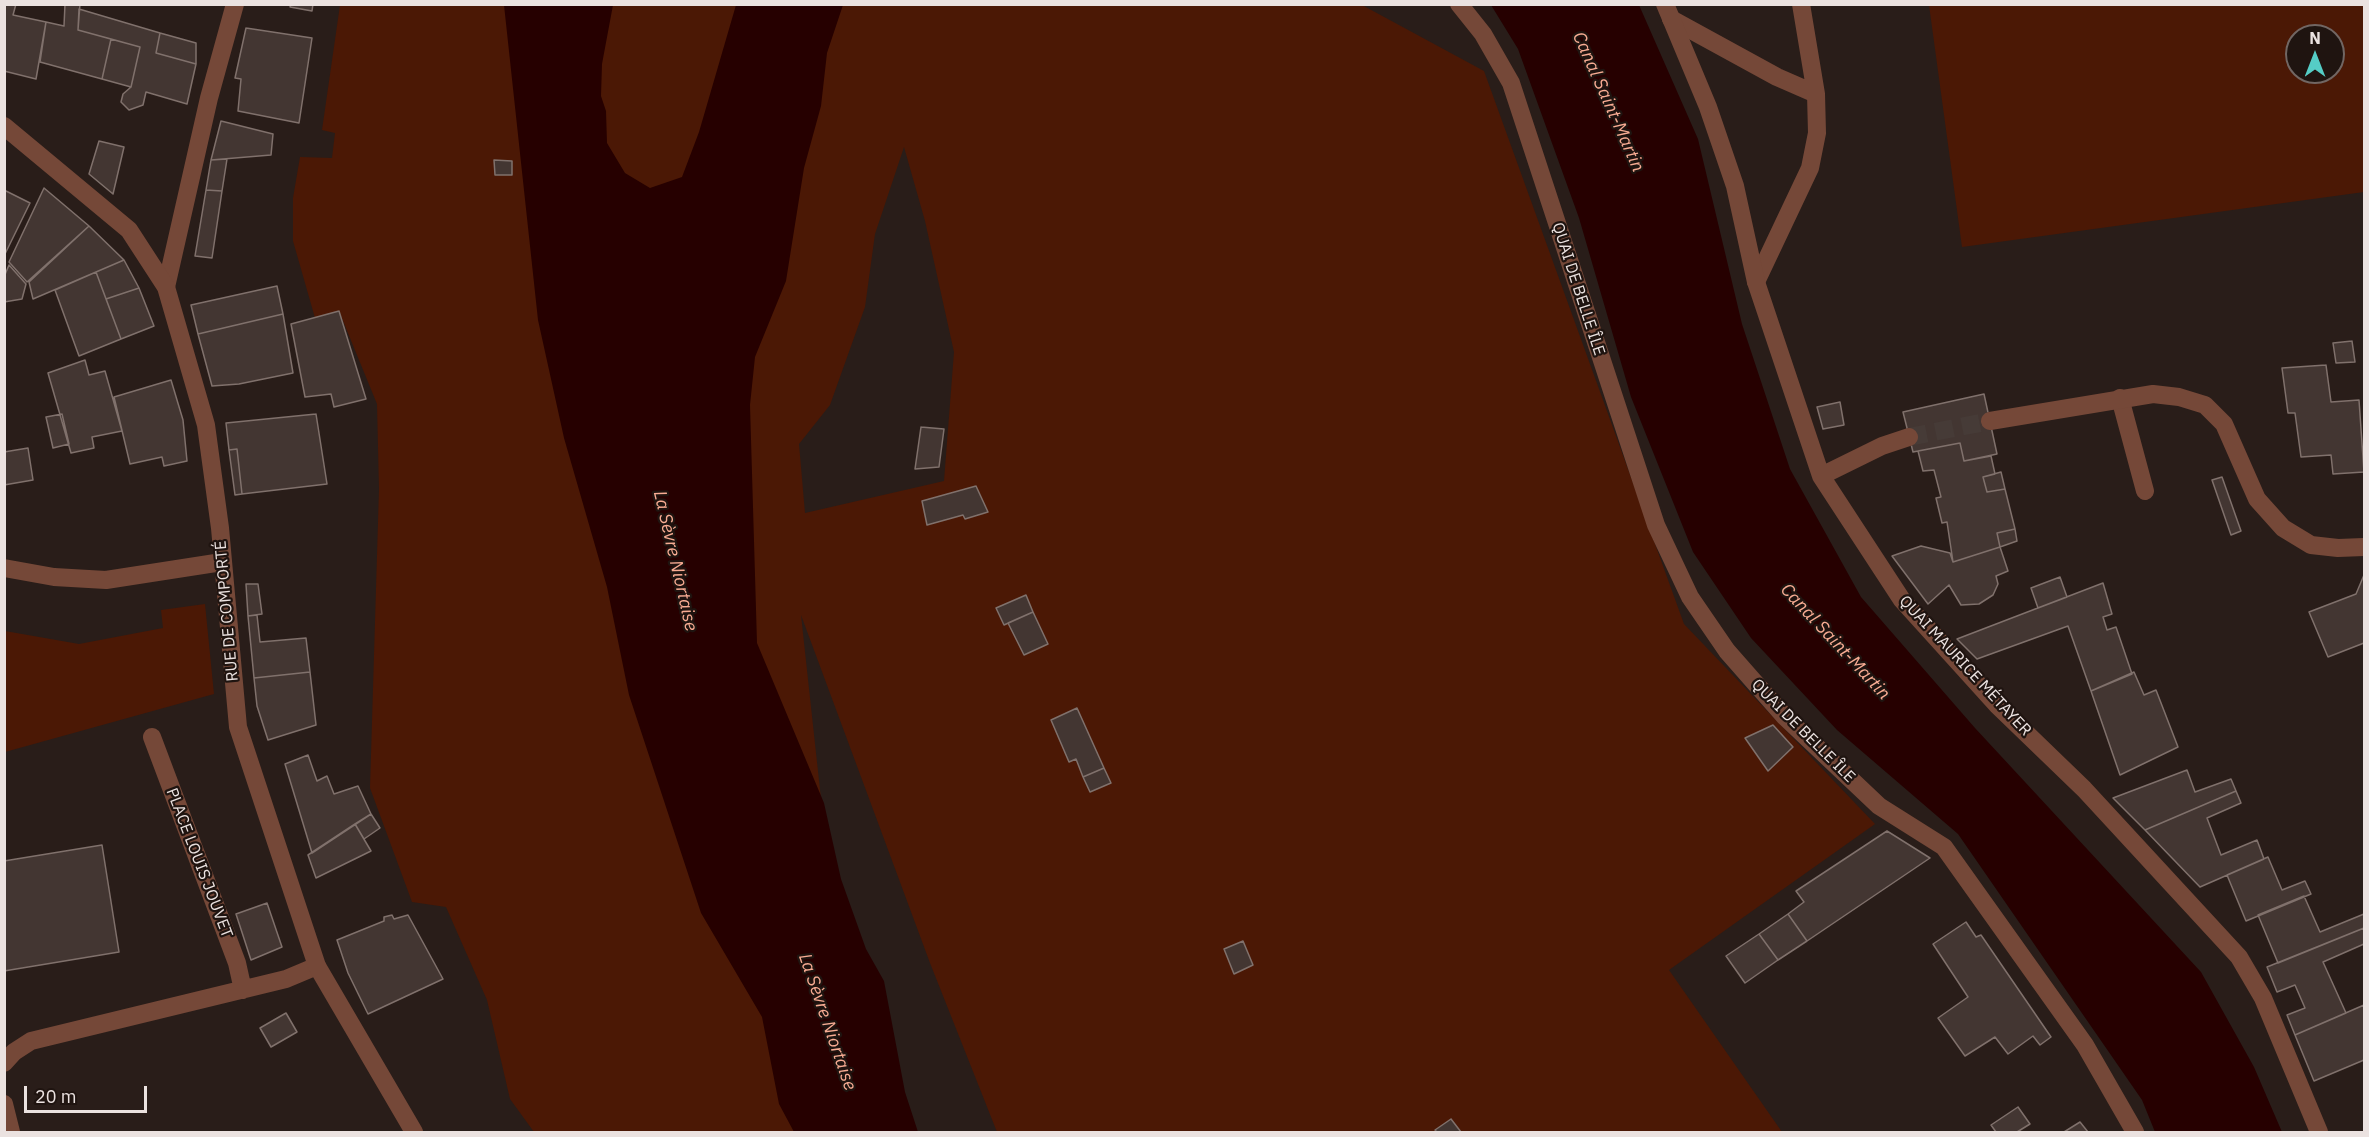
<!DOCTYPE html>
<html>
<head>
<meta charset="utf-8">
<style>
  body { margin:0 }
  #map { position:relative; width:2369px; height:1137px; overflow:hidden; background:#291d19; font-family:"IBM Plex Sans",sans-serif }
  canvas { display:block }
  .frame { position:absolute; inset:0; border:6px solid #ebe2e0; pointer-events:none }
  .north { position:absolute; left:2285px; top:24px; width:60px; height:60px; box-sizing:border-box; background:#1f1410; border:2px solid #716663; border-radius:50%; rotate:0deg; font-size:16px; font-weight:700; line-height:24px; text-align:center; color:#ebe2e0 }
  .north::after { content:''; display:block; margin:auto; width:21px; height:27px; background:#55cdc6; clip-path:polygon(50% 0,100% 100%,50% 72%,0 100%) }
  .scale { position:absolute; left:24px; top:1086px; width:123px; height:27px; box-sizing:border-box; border:3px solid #ebe2e0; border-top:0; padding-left:8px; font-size:18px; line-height:21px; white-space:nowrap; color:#ebe2e0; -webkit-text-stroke:4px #1f1410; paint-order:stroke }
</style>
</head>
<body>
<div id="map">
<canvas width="2369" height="1137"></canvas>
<div class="frame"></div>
<div class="north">N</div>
<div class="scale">20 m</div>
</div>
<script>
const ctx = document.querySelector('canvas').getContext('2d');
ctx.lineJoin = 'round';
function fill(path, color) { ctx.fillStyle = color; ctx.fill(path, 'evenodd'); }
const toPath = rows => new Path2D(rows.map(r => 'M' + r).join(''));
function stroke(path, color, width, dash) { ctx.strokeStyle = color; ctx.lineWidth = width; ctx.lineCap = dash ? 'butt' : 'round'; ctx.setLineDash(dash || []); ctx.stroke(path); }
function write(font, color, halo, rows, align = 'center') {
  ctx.font = font + ' "IBM Plex Sans",sans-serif'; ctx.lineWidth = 4.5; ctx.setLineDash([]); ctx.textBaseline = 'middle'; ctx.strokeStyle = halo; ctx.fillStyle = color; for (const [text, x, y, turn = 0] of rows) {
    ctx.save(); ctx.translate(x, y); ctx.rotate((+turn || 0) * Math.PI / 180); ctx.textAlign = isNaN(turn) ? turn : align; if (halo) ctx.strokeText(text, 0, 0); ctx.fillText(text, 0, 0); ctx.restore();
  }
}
fill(toPath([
  [340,5,1362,5,1484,71,1684,624,1875,824,1669,970,1782,1132,997,1132,930,963,801,615,849,1056,854,1132,534,1132,510,1099,487,1000,446,907,412,902,370,788,379,489,377,404,339,311,315,318,293,241,293,198,300,157,332,158,335,133,322,130],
  [904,147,925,221,954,352,944,481,805,513,799,444,830,405,865,307,875,234],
  [1929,5,2364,5,2364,192,1962,247],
  [2297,36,2333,36,2333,72,2297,72],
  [205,604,214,694,5,752,5,631,79,644,163,628,161,610]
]), '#4b1805');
fill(toPath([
  [504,5,613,5,602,64,601,96,606,111,607,143,625,173,650,188,682,177,699,132,736,5,843,5,827,53,821,106,804,168,786,281,755,357,750,405,757,643,824,803,841,879,866,949,884,981,905,1092,918,1132,794,1132,779,1104,762,1017,701,913,629,695,607,587,564,438,538,320],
  [1491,5,1639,5,1698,139,1742,324,1790,469,1861,597,1975,728,2201,972,2254,1067,2282,1132,2155,1132,2142,1100,1958,834,1837,730,1751,638,1693,552,1631,397,1579,218,1518,49]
]), '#260000');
const building = toPath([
  [4,4,16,4,13,15,46,22,36,79,4,71,4,4],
  [65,4,80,4,78,30,111,39,102,79,40,62,46,22,64,26,65,4],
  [291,4,313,4,312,11,290,7,291,4],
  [79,9,160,33,156,53,196,64,187,104,146,92,143,105,129,110,121,102,123,94,131,87,140,47,78,30,79,9],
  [246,28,312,38,299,123,238,111,241,79,235,78,246,28],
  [160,33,196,43,196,64,156,53,160,33],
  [111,39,140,47,131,87,102,79,111,39],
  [221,121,273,134,271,155,211,160,221,121],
  [99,141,124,147,113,194,89,174,99,141],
  [227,159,222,191,206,190,211,160,227,159],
  [494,160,512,161,512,175,495,175,494,160],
  [44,188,89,226,27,282,9,262,44,188],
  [4,190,30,203,4,256,4,190],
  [206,190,222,191,212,258,195,256,206,190],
  [89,226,124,260,33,299,29,282,89,226],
  [124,260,139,288,106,299,96,272,124,260],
  [9,265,26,284,22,299,4,302,4,277,9,265],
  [96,272,121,339,79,356,55,290,96,272],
  [277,286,283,314,198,334,191,305,277,286],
  [139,288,154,326,121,339,106,299,139,288],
  [339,311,366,399,334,407,331,394,305,397,291,324,339,311],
  [283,314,293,373,239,384,212,386,198,334,283,314],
  [2352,341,2355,362,2336,363,2333,343,2352,341],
  [85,360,89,375,105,371,122,431,92,437,94,448,71,453,48,373,85,360],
  [2326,365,2331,402,2359,400,2364,472,2333,474,2331,455,2301,457,2295,413,2288,413,2282,368,2326,365],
  [171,380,183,420,187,461,164,466,162,457,130,464,114,397,171,380],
  [1984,394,1997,454,1964,461,1960,443,1913,452,1903,412,1984,394],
  [1840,402,1844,425,1823,429,1817,407,1840,402],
  [62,414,69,444,53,448,46,417,62,414],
  [316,414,327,484,242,494,237,449,229,450,226,423,316,414],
  [921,427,944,429,939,467,915,469,921,427],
  [1960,443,1964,461,1991,456,1995,474,1983,477,1987,492,2005,489,2015,529,1997,533,2000,547,1953,562,1947,522,1942,523,1936,498,1941,497,1934,470,1923,471,1918,451,1960,443],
  [28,448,33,480,4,485,4,452,28,448],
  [237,449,242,494,235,495,229,450,237,449],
  [2001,472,2005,489,1987,492,1983,477,2001,472],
  [2222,477,2241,531,2231,535,2212,480,2222,477],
  [976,486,988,512,965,519,963,515,927,525,922,501,976,486],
  [2015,529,2017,541,2000,547,1997,533,2015,529],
  [1921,546,1950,553,1953,562,2000,547,2008,571,1996,576,1998,584,1993,595,1979,604,1961,605,1949,585,1928,604,1892,556,1921,546],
  [2364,575,2364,643,2328,657,2309,612,2356,594,2364,575],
  [2060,577,2067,597,2038,608,2031,588,2060,577],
  [2103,583,2112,614,2103,617,2107,630,2116,627,2132,674,2091,691,2068,626,1977,659,1957,639,2103,583],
  [246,584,258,584,262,614,248,616,246,584],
  [1026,595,1033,612,1004,625,996,608,1026,595],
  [1033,612,1048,644,1024,655,1008,623,1033,612],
  [257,615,260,642,306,638,310,672,254,678,248,616,257,615],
  [310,672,316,725,268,740,257,706,254,678,310,672],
  [2134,672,2144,695,2156,690,2178,747,2120,775,2091,691,2134,672],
  [1077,708,1104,768,1083,777,1076,759,1069,762,1051,720,1077,708],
  [1773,725,1793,747,1768,771,1745,738,1773,725],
  [308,755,317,781,327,776,334,794,358,786,371,814,312,853,285,764,308,755],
  [1104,768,1111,783,1090,792,1083,777,1104,768],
  [2187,770,2195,792,2231,779,2236,791,2145,830,2113,798,2187,770],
  [2236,791,2241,803,2207,818,2221,855,2257,840,2264,859,2200,887,2145,830,2236,791],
  [371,814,380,828,364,839,355,824,371,814],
  [355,824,371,851,316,878,308,855,355,824],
  [1887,831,1930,858,1807,941,1788,914,1804,902,1796,891,1887,831],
  [102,845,119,952,4,971,4,861,102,845],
  [2268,857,2282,890,2305,881,2311,894,2246,921,2227,875,2268,857],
  [2304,896,2320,932,2364,914,2364,928,2278,963,2258,915,2304,896],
  [267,903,282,947,251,960,236,914,267,903],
  [1788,914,1807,941,1778,960,1759,934,1788,914],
  [392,915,394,919,408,915,443,979,368,1014,348,973,337,940,384,921,384,917,392,915],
  [1966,922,1976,937,1981,935,2051,1037,2040,1045,2033,1036,2008,1054,1995,1037,1965,1056,1938,1018,1968,997,1933,944,1966,922],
  [2364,928,2364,944,2323,962,2346,1013,2295,1035,2287,1015,2305,1008,2295,985,2277,992,2267,967,2364,928],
  [1759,934,1778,960,1745,983,1726,956,1759,934],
  [1243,941,1253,965,1234,974,1224,949,1243,941],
  [2364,1005,2364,1060,2314,1081,2295,1035,2364,1005],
  [286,1013,297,1032,271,1047,260,1028,286,1013],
  [2018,1107,2030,1124,2017,1132,1996,1132,1991,1125,2018,1107],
  [1451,1119,1461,1132,1437,1132,1435,1130,1451,1119],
  [2080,1122,2088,1132,2064,1132,2080,1122]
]);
fill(building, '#433632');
stroke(building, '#80716c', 1.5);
stroke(toPath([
  [1909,437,1990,421]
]), '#463b37', 18, [18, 9]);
stroke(toPath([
  [1801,4,1816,94],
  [1671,19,1777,77,1816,94,1817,133,1810,168,1756,282],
  [2120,398,2145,491]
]), '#754838', 18);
stroke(toPath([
  [1459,4,1483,34,1511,83,1656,525,1690,597,1727,651,1785,717,1879,806,1944,847,2085,1045,2135,1132],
  [1665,4,1708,107,1735,186,1756,282,1821,476,1902,600,1997,705,2084,789,2239,957,2263,998,2319,1132],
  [166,287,209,98,235,4],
  [1990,421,2153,394,2179,397,2205,405,2224,424,2257,499,2283,528,2311,545,2338,548,2364,547],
  [1821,476,1882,446,1909,437],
  [4,568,54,577,106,580,222,562],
  [152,737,237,963,243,990],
  [4,1063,14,1052,31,1041,286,979,317,966],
  [4,1104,11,1132]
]), '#754838', 18);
stroke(toPath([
  [4,126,129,230,166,287,206,425,220,528,238,727,317,966,414,1132]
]), '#754838', 18);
write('16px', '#ebe2e0', '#1f1410', [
  ["QUAI DE BELLE ÎLE",1578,289,72],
  ["RUE DE COMPORTÉ",227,611,-95],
  ["QUAI MAURICE MÉTAYER",1965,666,47],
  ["QUAI DE BELLE ÎLE",1803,731,45],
  ["PLACE LOUIS JOUVET",199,863,69]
]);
write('italic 18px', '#f8ac93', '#1f1410', [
  ["Canal Saint-Martin",1608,102,66],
  ["La Sèvre Niortaise",675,561,77],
  ["Canal Saint-Martin",1835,642,47],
  ["La Sèvre Niortaise",827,1022,71]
]);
</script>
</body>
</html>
